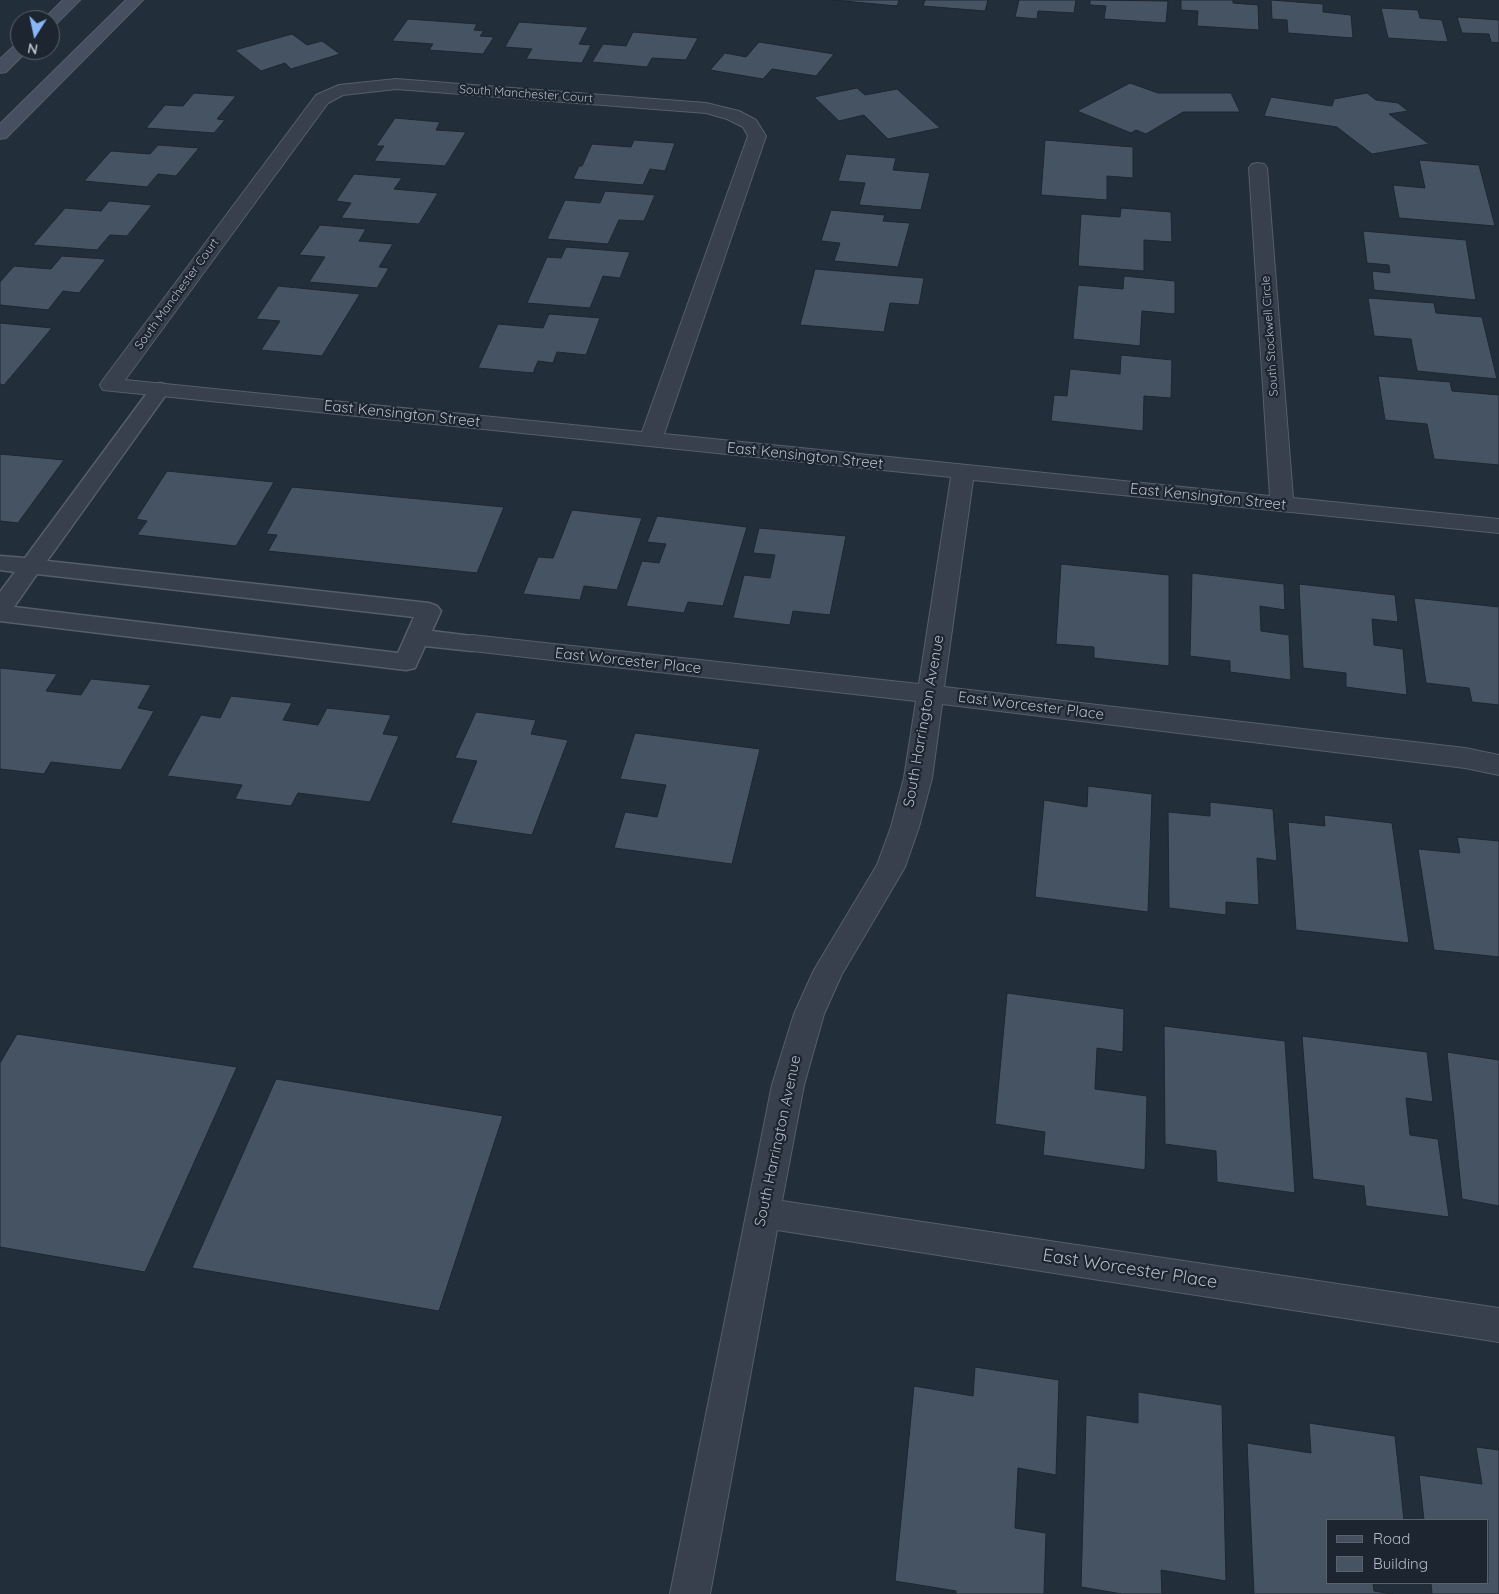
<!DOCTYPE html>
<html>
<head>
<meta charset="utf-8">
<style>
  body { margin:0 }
  #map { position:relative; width:1499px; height:1594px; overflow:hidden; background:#232e3b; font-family:Quicksand,sans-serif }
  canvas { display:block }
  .legend { position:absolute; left:1326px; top:1519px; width:162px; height:65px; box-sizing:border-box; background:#1c2530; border:1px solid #58616c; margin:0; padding:6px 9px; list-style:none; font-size:15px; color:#b2bbc7 }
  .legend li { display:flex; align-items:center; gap:10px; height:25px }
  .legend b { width:25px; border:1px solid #58616c }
  .north { position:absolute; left:10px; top:10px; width:50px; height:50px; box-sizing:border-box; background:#1c2530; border:1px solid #58616c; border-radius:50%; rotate:190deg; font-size:14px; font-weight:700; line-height:20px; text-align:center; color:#b2bbc7 }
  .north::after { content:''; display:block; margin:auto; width:18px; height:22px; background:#89b6f6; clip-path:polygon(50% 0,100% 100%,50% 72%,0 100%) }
</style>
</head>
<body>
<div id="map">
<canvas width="1499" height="1594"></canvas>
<ul class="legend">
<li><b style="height:6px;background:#454f5f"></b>Road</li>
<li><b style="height:14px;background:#465362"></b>Building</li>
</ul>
<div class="north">N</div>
</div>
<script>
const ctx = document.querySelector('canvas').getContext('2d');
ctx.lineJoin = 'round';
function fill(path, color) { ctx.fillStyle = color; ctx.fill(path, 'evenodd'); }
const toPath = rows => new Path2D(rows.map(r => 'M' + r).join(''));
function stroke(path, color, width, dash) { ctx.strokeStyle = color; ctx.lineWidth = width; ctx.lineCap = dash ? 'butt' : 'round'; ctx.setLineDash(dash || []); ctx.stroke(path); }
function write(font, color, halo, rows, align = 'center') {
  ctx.font = font + ' Quicksand,sans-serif'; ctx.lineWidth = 4.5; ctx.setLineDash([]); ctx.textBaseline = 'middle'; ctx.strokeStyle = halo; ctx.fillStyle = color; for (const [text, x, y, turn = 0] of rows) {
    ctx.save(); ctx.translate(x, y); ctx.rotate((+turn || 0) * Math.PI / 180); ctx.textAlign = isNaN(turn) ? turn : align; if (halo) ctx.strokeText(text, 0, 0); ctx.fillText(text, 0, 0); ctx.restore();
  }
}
const building = toPath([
  [833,0,899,0,897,6,833,0],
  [925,0,988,0,985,11,923,6,925,0],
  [1019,0,1076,0,1074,13,1038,11,1037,19,1015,17,1019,0],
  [1090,0,1168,1,1166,23,1104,19,1106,6,1090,5,1090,0],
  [1181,0,1233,0,1233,3,1258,5,1259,30,1197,26,1198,11,1181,10,1181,0],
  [1271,0,1323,4,1323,12,1351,15,1353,38,1288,33,1287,20,1272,19,1271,0],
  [1381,8,1418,10,1420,18,1442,20,1448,42,1388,38,1381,8],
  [1457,17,1499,20,1499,43,1491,42,1489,34,1462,33,1457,17],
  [408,19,477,24,474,30,484,31,480,36,494,37,483,54,429,50,433,44,392,41,408,19],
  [519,22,588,27,579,44,591,45,582,63,526,59,532,49,505,47,519,22],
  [633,32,698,38,686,60,652,58,647,67,592,62,603,44,626,46,633,32],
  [292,34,307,45,322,41,340,54,291,69,285,63,261,71,235,50,292,34],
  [759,42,834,54,816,76,772,69,763,79,710,70,725,53,746,57,759,42],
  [1130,83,1158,93,1231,93,1240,112,1183,112,1146,134,1136,130,1131,133,1077,111,1130,83],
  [857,88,865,95,897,89,940,128,888,139,864,115,839,121,814,97,857,88],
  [194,93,236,96,217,119,225,120,214,133,146,128,165,105,183,106,194,93],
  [1367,93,1376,100,1398,103,1408,111,1389,114,1429,144,1372,154,1337,127,1264,116,1271,97,1332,106,1334,99,1367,93],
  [395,118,440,122,436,130,466,132,445,166,374,161,384,146,376,146,395,118],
  [634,140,675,143,665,171,650,169,643,185,573,179,579,166,582,166,592,144,631,147,634,140],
  [1045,140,1133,147,1133,178,1107,176,1107,200,1041,195,1045,140],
  [158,145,199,148,176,176,158,174,147,187,84,181,111,151,150,154,158,145],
  [846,154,896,158,893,170,930,173,921,210,859,205,865,183,838,181,846,154],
  [1419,160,1479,165,1495,226,1399,218,1393,185,1425,188,1419,160],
  [354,174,402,178,394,189,438,193,419,224,341,218,351,203,336,201,354,174],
  [605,191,655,195,644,221,619,220,608,244,547,239,565,200,600,203,605,191],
  [109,201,152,205,127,236,110,235,97,250,33,245,65,208,101,211,109,201],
  [1121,208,1171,212,1172,242,1144,240,1144,271,1078,266,1081,214,1120,217,1121,208],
  [831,210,885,215,883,221,910,223,898,267,834,261,840,243,821,241,831,210],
  [320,225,366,229,359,241,393,244,379,267,389,268,377,288,309,282,325,257,299,255,320,225],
  [1363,231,1466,240,1476,300,1374,290,1372,271,1390,273,1389,265,1367,263,1363,231],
  [566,247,630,252,620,278,603,276,590,308,527,303,547,257,561,258,566,247],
  [62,256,106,259,79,293,63,291,48,310,0,305,0,282,14,266,51,269,62,256],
  [815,269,924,278,919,305,890,303,884,332,800,325,815,269],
  [1124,276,1175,281,1175,314,1142,311,1140,346,1073,339,1078,285,1123,289,1124,276],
  [278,286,360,294,322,356,261,350,280,321,256,319,278,286],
  [1368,298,1434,303,1436,313,1482,317,1497,379,1417,371,1411,339,1374,336,1368,298],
  [549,314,600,318,586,355,557,352,553,363,538,361,533,373,478,368,498,324,543,328,549,314],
  [0,323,52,328,4,385,0,384,0,323],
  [1121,355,1172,360,1171,398,1144,396,1143,431,1051,421,1054,395,1067,396,1070,369,1120,374,1121,355],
  [1378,376,1450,382,1452,391,1499,395,1499,465,1434,459,1427,424,1385,420,1378,376],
  [0,454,64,460,18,523,0,521,0,454],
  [167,471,274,482,236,546,137,535,147,521,136,519,167,471],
  [292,487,504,507,477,573,268,551,277,535,266,534,292,487],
  [572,510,642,518,617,590,584,586,580,600,523,594,538,557,553,558,572,510],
  [657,516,747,527,723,606,688,602,684,613,626,606,642,561,659,563,666,544,647,542,657,516],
  [759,528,846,536,830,615,793,611,790,625,733,618,744,575,770,578,775,555,753,553,759,528],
  [1061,564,1169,575,1169,666,1094,658,1094,647,1056,644,1061,564],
  [1192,573,1284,584,1285,610,1260,606,1261,631,1289,635,1291,680,1230,672,1230,661,1190,656,1192,573],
  [1299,584,1395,595,1398,622,1372,619,1374,645,1403,649,1407,695,1346,687,1346,673,1303,668,1299,584],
  [1414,598,1499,607,1499,705,1472,702,1469,688,1426,683,1414,598],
  [0,668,57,674,46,691,81,695,91,679,151,685,138,708,154,711,121,770,51,762,44,774,0,769,0,668],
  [231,696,292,703,283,720,318,725,327,708,391,715,383,734,399,736,370,802,298,793,291,806,235,799,242,785,167,776,201,715,220,718,231,696],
  [476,712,536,720,531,734,568,740,532,835,451,823,477,761,455,758,476,712],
  [635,733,760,749,732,864,614,848,625,812,657,817,666,785,620,779,635,733],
  [1088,786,1152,794,1148,912,1035,897,1044,800,1087,807,1088,786],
  [1210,802,1273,809,1277,861,1257,858,1259,905,1226,902,1226,915,1169,908,1168,812,1210,816,1210,802],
  [1324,815,1392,823,1409,943,1296,930,1288,822,1325,826,1324,815],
  [1457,837,1499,841,1499,957,1434,950,1418,849,1460,853,1457,837],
  [1007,993,1124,1009,1123,1052,1097,1048,1095,1089,1147,1096,1145,1170,1043,1155,1045,1132,995,1124,1007,993],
  [1164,1026,1285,1041,1295,1193,1217,1182,1216,1151,1165,1144,1164,1026],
  [17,1034,237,1067,145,1272,0,1247,0,1063,17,1034],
  [1302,1036,1427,1052,1433,1102,1406,1098,1410,1135,1438,1139,1449,1217,1366,1206,1364,1186,1313,1179,1302,1036],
  [1447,1052,1499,1060,1499,1206,1462,1199,1447,1052],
  [276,1079,503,1116,439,1311,192,1268,276,1079],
  [975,1367,1059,1380,1056,1475,1018,1468,1015,1528,1046,1533,1044,1594,956,1594,956,1591,895,1581,914,1386,973,1396,975,1367],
  [1138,1392,1222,1405,1226,1581,1161,1570,1162,1594,1122,1594,1081,1587,1086,1415,1138,1423,1138,1392],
  [1309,1423,1395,1436,1404,1520,1328,1520,1328,1583,1373,1583,1374,1591,1393,1594,1254,1594,1247,1443,1311,1453,1309,1423],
  [1476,1447,1499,1450,1499,1594,1432,1594,1431,1583,1488,1583,1488,1520,1424,1520,1419,1475,1482,1484,1476,1447]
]);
fill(building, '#465362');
stroke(building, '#1e2732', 1);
const lane = toPath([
  [160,383,167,385,170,389,47,561,429,603,437,606,441,611,432,631,480,637,484,643,480,649,472,651,425,646,415,668,406,670,0,621,0,592,15,572,0,570,0,556,25,558,153,385,160,383],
  [37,574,414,617,398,653,14,607,37,574]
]);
const street = toPath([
  [396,79,706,103,739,111,756,120,766,136,664,434,1270,496,1249,168,1252,164,1258,163,1264,164,1267,168,1293,498,1499,519,1499,533,973,480,944,687,1465,748,1499,755,1499,775,1465,768,942,704,932,778,919,827,905,867,842,974,824,1014,804,1085,782,1201,1499,1308,1499,1342,777,1230,710,1594,670,1594,772,1085,794,1014,814,970,877,865,891,827,904,778,916,701,472,651,463,649,459,643,463,637,472,635,919,684,951,477,103,390,100,385,103,380,316,95,339,85,396,79],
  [396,89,706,113,727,119,743,127,748,136,642,432,125,380,328,103,343,95,396,89]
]);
const secondary = toPath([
  [63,0,80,0,56,24,50,26,50,20,43,20,63,0],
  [126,0,143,0,6,138,0,139,0,124,126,0],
  [20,44,20,50,27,50,26,52,6,72,0,73,0,59,14,46,20,44]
]);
stroke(lane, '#555e69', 3);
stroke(street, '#555e69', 2);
stroke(secondary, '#555e69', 2);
fill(lane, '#37404c');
fill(street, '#37404c');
fill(secondary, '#454f5f');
write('12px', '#b2bbc7', '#1c2530', [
  ["South Manchester Court",526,94,4],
  ["South Manchester Court",177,294,-54],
  ["South Stockwell Circle",1270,336,-94]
]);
write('15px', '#b2bbc7', '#1c2530', [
  ["East Kensington Street",402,414,6],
  ["East Kensington Street",805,456,6],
  ["East Kensington Street",1208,497,6],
  ["East Worcester Place",628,661,6],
  ["East Worcester Place",1031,706,7],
  ["South Harrington Avenue",924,721,-80],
  ["South Harrington Avenue",778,1141,-78]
]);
write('18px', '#b2bbc7', '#1c2530', [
  ["East Worcester Place",1130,1269,9]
]);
</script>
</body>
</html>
